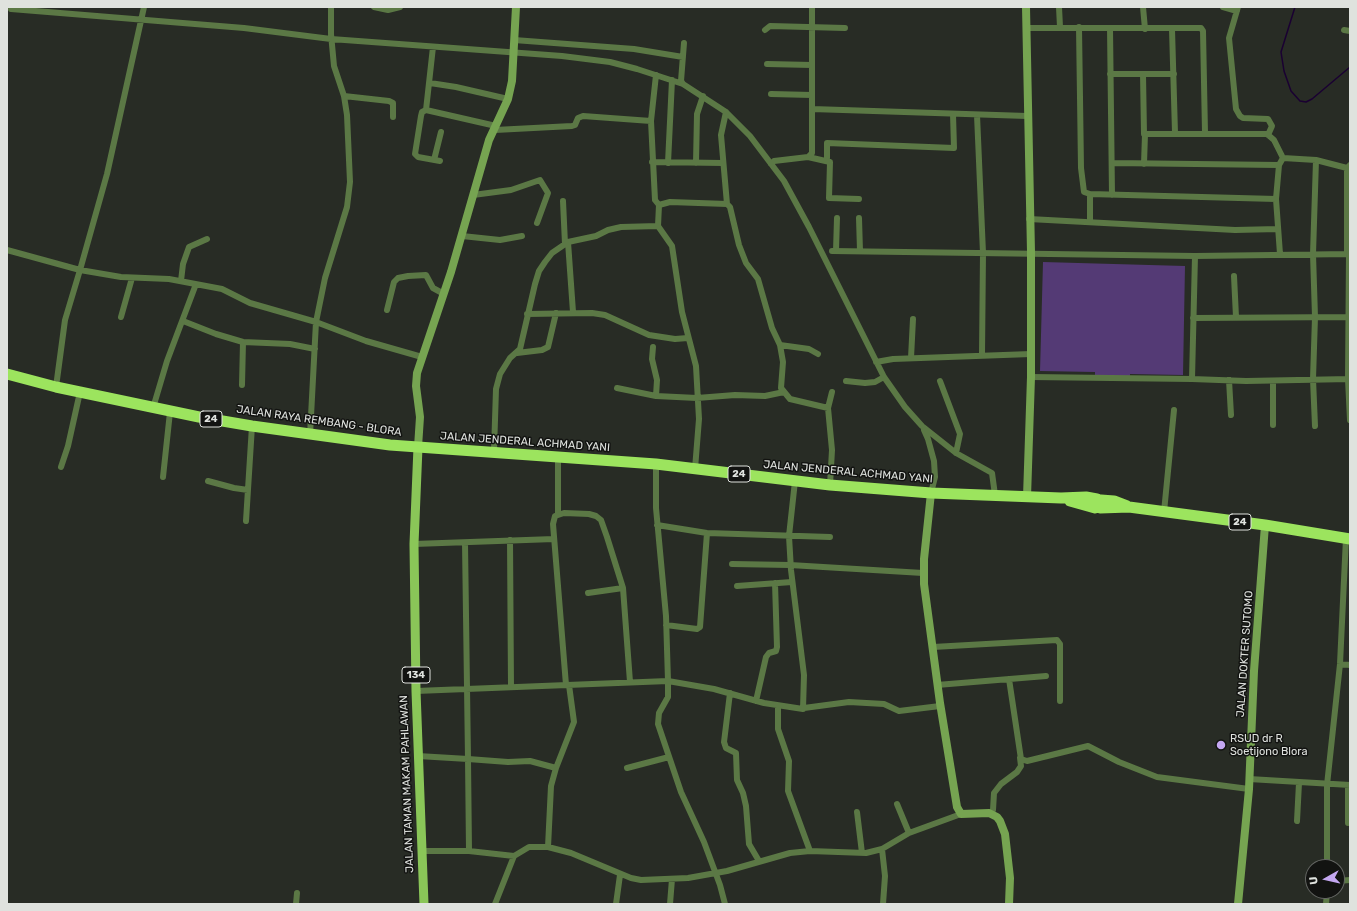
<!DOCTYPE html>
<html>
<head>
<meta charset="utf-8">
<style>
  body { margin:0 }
  #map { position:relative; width:1357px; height:911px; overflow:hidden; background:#282c25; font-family:Rubik,sans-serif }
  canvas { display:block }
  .frame { position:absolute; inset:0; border:8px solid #dfe2de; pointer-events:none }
  .north { position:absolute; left:1305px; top:859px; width:40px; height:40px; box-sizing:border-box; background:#121311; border:1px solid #646663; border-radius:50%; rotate:262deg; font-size:11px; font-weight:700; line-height:16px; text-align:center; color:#dfe2de }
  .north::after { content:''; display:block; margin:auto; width:14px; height:18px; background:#c4a7f1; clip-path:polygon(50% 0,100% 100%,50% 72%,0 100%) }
</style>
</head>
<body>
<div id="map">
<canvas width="1357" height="911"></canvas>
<div class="frame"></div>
<div class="north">U</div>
</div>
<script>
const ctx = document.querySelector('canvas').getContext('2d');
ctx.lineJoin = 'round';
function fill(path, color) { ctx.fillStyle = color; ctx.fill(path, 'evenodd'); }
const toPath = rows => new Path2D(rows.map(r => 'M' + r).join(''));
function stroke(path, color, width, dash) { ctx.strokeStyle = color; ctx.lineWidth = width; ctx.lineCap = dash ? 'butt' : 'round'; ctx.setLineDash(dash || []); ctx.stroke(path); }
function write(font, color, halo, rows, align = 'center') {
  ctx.font = font + ' Rubik,sans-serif'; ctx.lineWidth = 3; ctx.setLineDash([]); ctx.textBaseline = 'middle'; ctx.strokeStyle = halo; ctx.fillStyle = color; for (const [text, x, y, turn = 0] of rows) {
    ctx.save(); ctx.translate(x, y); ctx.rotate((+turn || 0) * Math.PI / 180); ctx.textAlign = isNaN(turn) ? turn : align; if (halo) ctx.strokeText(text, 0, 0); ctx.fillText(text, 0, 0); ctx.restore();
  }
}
fill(toPath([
  [1043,262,1185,266,1183,375,1130,374,1130,380,1095,379,1095,372,1040,371]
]), '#543a75');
stroke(toPath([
  [1295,7,1281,52,1284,71,1291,91,1300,101,1306,102,1312,99,1350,67]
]), '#1a0032', 1.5);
stroke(toPath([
  [374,7,388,10,400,7],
  [1059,7,1060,27],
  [1143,7,1145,29],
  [1223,7,1237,11],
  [1238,7,1229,38,1236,109,1240,116,1243,118,1268,119,1272,126,1268,135],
  [11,9,244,28,331,39,562,56,610,62,637,69,683,84,726,112,750,136,784,181,809,227,884,377,905,407,922,426,956,453,992,473,995,495],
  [1079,27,1081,168,1084,192,1090,194,1276,199],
  [1026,28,1201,28,1203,31,1205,133],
  [1110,28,1112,195],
  [1172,29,1175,133],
  [765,30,770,26,845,28],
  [1344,30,1350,31],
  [514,40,634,49,683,57],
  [433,47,426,110,422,112,421,116,415,154,418,157,440,161],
  [767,64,812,65],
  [1110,74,1174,74],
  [1143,74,1144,134],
  [656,75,651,121,655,200,659,205],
  [430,83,456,87,508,99],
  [683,84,681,81,684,43],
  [771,94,812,95],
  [344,96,389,101,393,103,393,117],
  [812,109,1027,116],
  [426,110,496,126],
  [726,112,721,135,727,204],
  [977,115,983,253,982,355],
  [495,130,572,126,575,125,578,118,583,116,651,121],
  [808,157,830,162,829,198,859,199],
  [827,158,827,143,954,148,953,114],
  [1283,158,1316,160,1347,168,1350,165],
  [434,160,441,132],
  [652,162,723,163],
  [668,163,672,80],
  [696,163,697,114,703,96],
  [1112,163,1279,165],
  [771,164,774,161,808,157,812,153,812,7],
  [1144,164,1145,134,1267,134,1274,140,1283,158,1279,165,1276,199,1280,254],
  [1347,168,1347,254],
  [1090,194,1090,222],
  [473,195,511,190,540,180,548,193,537,223],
  [563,201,565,244],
  [859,218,860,251],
  [1029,219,1235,230,1278,229],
  [462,236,500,240,522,236],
  [568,242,573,312],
  [7,250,80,270,107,174,144,7],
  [832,251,1195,256,1192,379,1031,377],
  [836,251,837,218],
  [1349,254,1348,379,1350,420],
  [1195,256,1350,254],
  [1234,276,1236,317],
  [181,281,183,264,189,247,207,239],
  [387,310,394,282,398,278,408,276,426,275,433,288,444,294],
  [527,314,592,313,605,315,649,335,675,339,688,338],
  [121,317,132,278],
  [1193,318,1350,317],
  [183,321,216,334,243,342,290,344,315,349],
  [780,345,809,349,818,354],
  [653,347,652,359,657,380,656,396],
  [517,353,542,350,548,347,556,313],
  [911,358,913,319],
  [876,362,893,359,1031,354],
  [1192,379,1246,381,1350,379],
  [1229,380,1231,415],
  [846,381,865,383,875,382,884,377],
  [940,381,960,434,956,453],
  [1273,381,1273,425],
  [242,385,243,342],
  [56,387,65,320,80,270,121,277,169,279,222,289,250,303,316,322,366,341,422,357],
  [617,388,656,396,697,398,735,395,765,396,784,392],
  [153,408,167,361,196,284],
  [828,408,832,392],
  [1315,426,1313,379,1315,317,1313,254,1316,160],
  [924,430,928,439,934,461,935,477,931,493],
  [310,435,316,322,325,278,347,207,350,182,347,115,344,96,334,66,331,34,331,7],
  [494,451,496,389,500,374,510,358,520,349,535,284,539,271,545,262,552,253,568,242,596,236,608,230,621,227,658,226],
  [558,457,558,513],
  [656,464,656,508,666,616,668,681,668,697,659,713,658,724,681,792,704,842,720,885,725,904],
  [61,467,68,446,80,392],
  [695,469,699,419,696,366,682,312,672,246,658,226,659,205,670,202,727,204,730,207,739,245,746,263,758,279,772,328,780,345,783,362,781,388,790,399,828,408,832,450,830,485],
  [163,477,170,412],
  [208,481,234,488,248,490],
  [1164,512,1174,410],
  [246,521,252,426],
  [657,525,707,533,830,537],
  [510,540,511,687],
  [465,543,468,759,508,762,530,761,556,768],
  [414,544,554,539],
  [732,564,790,565,923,573],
  [737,586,792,582],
  [588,593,623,588],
  [666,625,697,629,700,627,707,533],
  [933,647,1057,640,1060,644,1060,701],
  [1340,664,1350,665],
  [1009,679,1021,759,1027,761,1088,746,1119,762,1157,777,1249,789],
  [566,685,553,524,555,516,564,513,589,514,596,516,601,520,607,537,623,588,630,682],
  [937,685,1046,676],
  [416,691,668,681,714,689,764,703,803,709,804,675,791,570,789,536,795,481],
  [730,693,724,742,726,748,736,753,737,780,743,793,746,806,749,844,759,861],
  [756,701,766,657,769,653,776,651,777,647,775,583],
  [778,706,778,729,789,761,788,791,810,851],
  [804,708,849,702,884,704,899,711,940,706],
  [418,756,468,759,469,851],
  [627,768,669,757],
  [1249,779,1350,785],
  [1348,785,1348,823],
  [897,804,909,833],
  [857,812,862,853],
  [989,813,993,810,994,793,1001,784,1017,772,1021,766,1020,758],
  [1297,821,1299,783],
  [548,847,551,786,556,768,574,722,569,685],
  [882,849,885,876,883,904],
  [421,851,469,851,514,856],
  [1327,867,1327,785,1340,664,1346,538],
  [1337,881,1350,880],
  [296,904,297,893],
  [495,904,514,856,529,847,548,847,571,853,631,878,641,880,688,878,727,871,790,853,810,851,866,853,882,849,909,833,961,814],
  [616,904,620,875],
  [670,904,672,879],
  [1326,904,1327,891]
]), '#5b7845', 6);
stroke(toPath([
  [1026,7,1031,252,1031,377,1027,497],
  [418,447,420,417,416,386,417,373,451,272,489,140,508,99,512,81,516,7],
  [931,493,924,559,924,584,940,703,957,807,961,814,989,813,997,817,1000,821,1005,834,1010,878,1009,904],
  [1238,904,1249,789,1254,671,1265,525]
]), '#76a451', 8);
stroke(toPath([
  [418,447,414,544,416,691,424,904]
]), '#8ac658', 9);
stroke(toPath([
  [7,374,56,387,199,417,252,426,390,445,656,464,830,485,931,493,1061,498,1086,497,1097,499],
  [1101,500,1114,501,1127,506],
  [1070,501,1095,508],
  [1100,508,1129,507,1265,525,1350,539]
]), '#9ce45e', 11);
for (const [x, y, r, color] of [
  [1221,745,5,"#c4a7f1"]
]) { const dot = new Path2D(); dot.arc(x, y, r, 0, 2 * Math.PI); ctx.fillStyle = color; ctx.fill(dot); stroke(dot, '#121311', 1.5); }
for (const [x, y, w] of [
  [211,419,22],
  [739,474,22],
  [1240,522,22],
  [416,675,28]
]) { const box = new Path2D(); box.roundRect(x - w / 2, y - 8, w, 16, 3); ctx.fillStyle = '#121311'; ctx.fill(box); stroke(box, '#dfe2de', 1); }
write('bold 10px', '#dfe2de', null, [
  ["24",211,419],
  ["24",739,474],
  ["24",1240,522],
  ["134",416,675]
]);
write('11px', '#dfe2de', '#121311', [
  ["JALAN RAYA REMBANG - BLORA",319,421,8],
  ["JALAN JENDERAL ACHMAD YANI",525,442,4],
  ["JALAN JENDERAL ACHMAD YANI",848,472,5],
  ["JALAN DOKTER SUTOMO",1245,654,-86],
  ["JALAN TAMAN MAKAM PAHLAWAN",407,784,-92]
]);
write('11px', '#dfe2de', '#121311', [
  ["RSUD dr R",1230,739],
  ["Soetijono Blora",1230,752]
], 'left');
</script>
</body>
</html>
